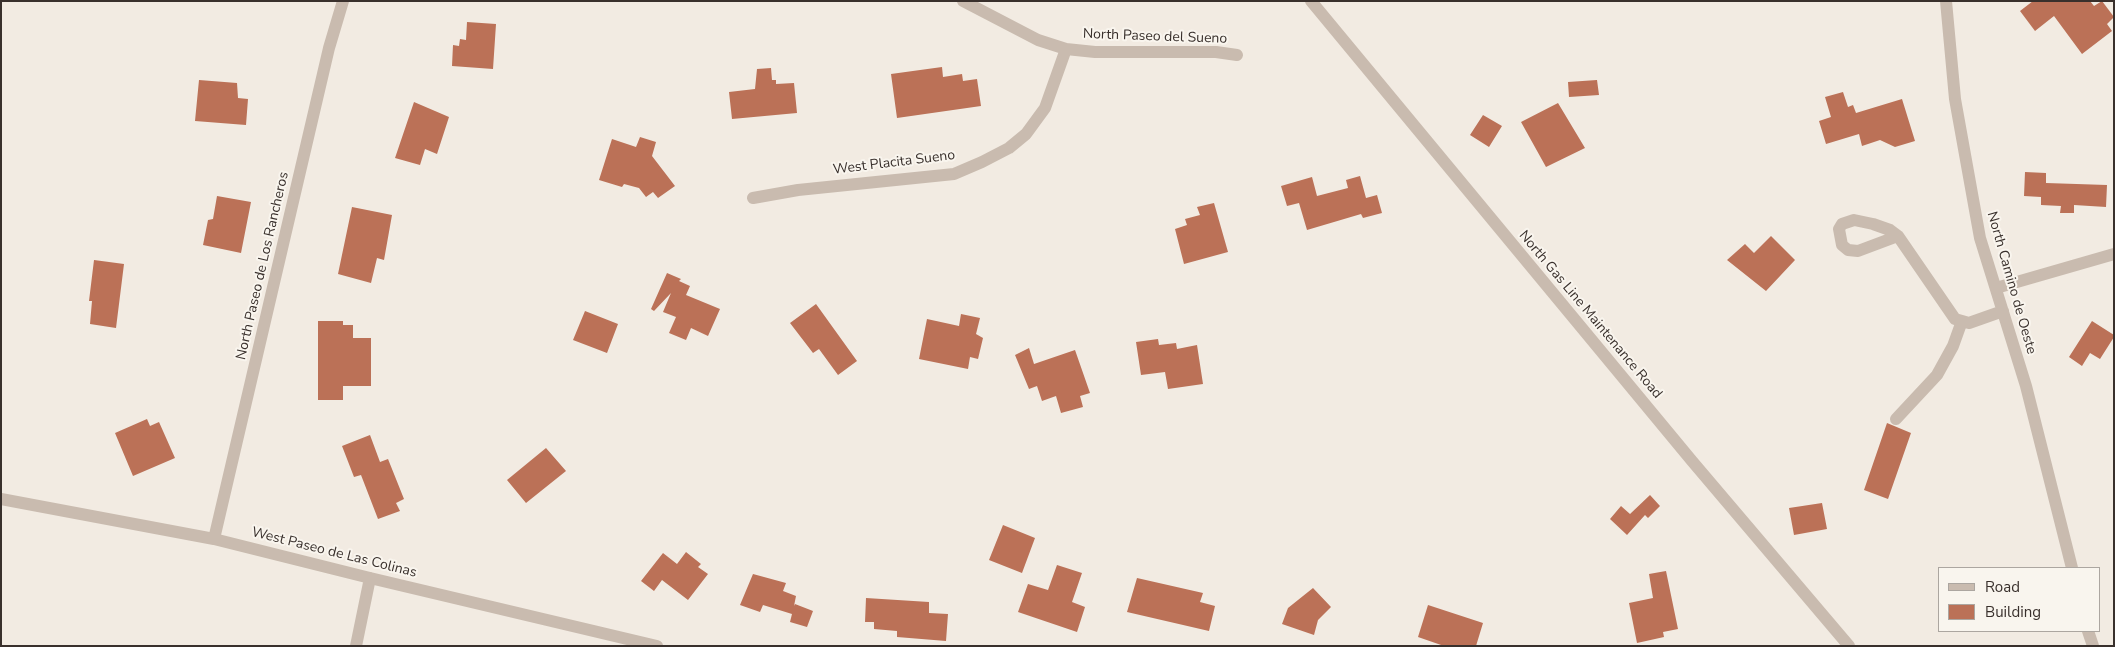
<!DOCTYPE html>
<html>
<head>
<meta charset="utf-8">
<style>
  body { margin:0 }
  #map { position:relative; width:2115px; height:647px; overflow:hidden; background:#f2ebe2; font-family:"Nunito Sans",sans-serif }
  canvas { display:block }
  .frame { position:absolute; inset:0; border:2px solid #39302c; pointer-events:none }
  .legend { position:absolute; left:1938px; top:567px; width:162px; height:65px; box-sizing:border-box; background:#f9f5ee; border:1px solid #aca6a0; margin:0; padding:6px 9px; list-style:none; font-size:15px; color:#39302c }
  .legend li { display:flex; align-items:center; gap:10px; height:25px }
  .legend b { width:25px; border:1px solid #aca6a0 }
</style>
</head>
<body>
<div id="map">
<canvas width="2115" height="647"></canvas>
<div class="frame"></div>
<ul class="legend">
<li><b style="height:6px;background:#c9bbaf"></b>Road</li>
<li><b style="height:14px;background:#bb7157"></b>Building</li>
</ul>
</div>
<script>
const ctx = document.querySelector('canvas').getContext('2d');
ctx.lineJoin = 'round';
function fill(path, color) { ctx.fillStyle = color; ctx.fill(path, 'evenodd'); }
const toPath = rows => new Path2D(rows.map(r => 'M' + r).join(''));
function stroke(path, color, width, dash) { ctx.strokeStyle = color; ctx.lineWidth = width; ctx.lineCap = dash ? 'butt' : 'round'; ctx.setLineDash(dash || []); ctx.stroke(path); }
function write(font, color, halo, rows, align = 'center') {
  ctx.font = font + ' "Nunito Sans",sans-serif'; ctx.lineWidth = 4; ctx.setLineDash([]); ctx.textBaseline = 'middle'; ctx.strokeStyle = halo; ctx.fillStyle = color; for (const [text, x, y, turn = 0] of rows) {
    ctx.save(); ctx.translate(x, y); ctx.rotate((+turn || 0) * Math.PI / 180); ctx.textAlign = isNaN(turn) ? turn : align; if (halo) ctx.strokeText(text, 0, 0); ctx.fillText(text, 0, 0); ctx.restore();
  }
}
fill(toPath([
  [2033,1,2090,1,2094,6,2102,1,2114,17,2107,24,2112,31,2082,54,2054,16,2035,31,2020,11],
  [467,22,496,24,493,69,452,66,453,45,459,46,460,39,466,40],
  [942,67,943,77,962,74,963,81,977,79,981,106,897,118,891,74],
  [771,68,772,80,776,80,776,84,794,83,797,113,732,119,729,92,755,89,757,69],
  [199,80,237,83,238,98,248,99,246,125,195,121],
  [1597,80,1599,95,1569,97,1568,82],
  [1843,92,1848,107,1853,105,1856,113,1902,99,1915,141,1895,147,1880,140,1862,146,1859,134,1826,144,1819,121,1831,117,1825,97],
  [414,102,449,117,437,154,425,149,420,165,395,158],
  [1558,103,1585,148,1546,167,1521,122],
  [1483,115,1502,126,1489,147,1470,135],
  [640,137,656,142,652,156,675,186,658,198,653,192,646,197,639,188,624,184,622,187,599,180,612,139,636,147],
  [2025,172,2046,173,2046,183,2107,185,2106,207,2074,205,2074,213,2060,213,2061,206,2041,205,2041,197,2024,196],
  [1360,176,1366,198,1377,195,1382,213,1363,218,1361,214,1307,230,1299,203,1287,206,1281,186,1312,177,1317,196,1348,188,1346,180],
  [217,196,251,202,241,253,203,245,208,220,213,219],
  [1214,203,1228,252,1184,264,1175,229,1187,225,1185,219,1200,215,1197,207],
  [352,207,392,215,384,260,377,258,371,283,338,274],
  [1771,236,1795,260,1766,291,1727,260,1745,244,1754,253],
  [94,260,124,264,116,328,90,324,92,301,89,301],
  [667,273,681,279,679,281,690,286,686,295,720,309,708,336,691,328,686,340,669,333,676,317,663,312,671,293,654,311,651,309],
  [816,304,857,361,838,375,819,349,813,353,790,323],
  [585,311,618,324,607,353,573,340],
  [961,314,980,318,976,334,983,338,978,359,970,357,968,369,919,359,927,319,959,326],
  [318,321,343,321,343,325,353,325,353,338,371,338,371,386,343,386,343,400,318,400],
  [2092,321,2114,335,2114,337,2100,359,2090,353,2082,366,2069,357],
  [1158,339,1159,345,1176,343,1177,349,1197,345,1203,384,1168,389,1165,372,1141,375,1136,342],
  [1029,348,1034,364,1075,350,1090,393,1080,396,1083,407,1061,413,1056,396,1042,401,1037,386,1029,389,1015,355],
  [147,419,150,426,159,422,175,458,133,476,115,433],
  [1887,423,1911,433,1888,499,1864,490],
  [370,435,380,462,388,459,404,499,396,503,400,511,378,519,361,475,354,477,342,446],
  [546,448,566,471,526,503,507,480],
  [1650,495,1660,506,1648,518,1645,515,1627,535,1610,519,1621,506,1630,514],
  [1822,503,1827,529,1794,535,1789,508],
  [1003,525,1035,538,1022,573,989,560],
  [686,552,701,564,698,567,708,574,688,600,662,580,654,591,641,581,663,553,677,564],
  [1057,565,1082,573,1072,602,1085,607,1077,632,1018,612,1028,584,1048,590],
  [1666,571,1678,629,1663,632,1664,637,1637,643,1629,603,1653,598,1649,574],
  [753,574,786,583,783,591,796,596,794,606,795,604,813,611,807,627,790,622,792,614,763,605,760,612,740,605],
  [1137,578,1203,593,1200,602,1215,606,1209,631,1127,612],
  [1313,588,1331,607,1318,620,1314,635,1282,624,1288,608],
  [866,598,929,602,929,613,948,614,946,641,897,637,897,631,874,629,874,622,865,622],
  [1428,605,1483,623,1476,646,1444,646,1418,637]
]), '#bb7157');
stroke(toPath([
  [963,1,1038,40,1066,49,1095,52,1216,52,1237,55],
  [1311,1,1692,461,1849,646],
  [1946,1,1955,99,1980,238,2026,386,2072,568],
  [753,198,798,190,954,174,982,162,1009,148,1026,134,1045,108,1066,49],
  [1898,236,1858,251,1848,250,1842,245,1839,229,1842,224,1854,220,1873,224,1890,230,1898,236,1955,319,1969,323,2003,311],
  [1996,288,2114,254],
  [1896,419,1937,375,1953,346,1962,321],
  [1,499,214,539,370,578,657,646],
  [214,539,329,48,343,1],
  [2088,631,2093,646],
  [356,646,370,578]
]), '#c9bbaf', 12);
write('14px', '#39302c', '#f9f5ee', [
  ["North Paseo del Sueno",1155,37,2],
  ["West Placita Sueno",894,163,-7],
  ["North Paseo de Los Rancheros",263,266,-77],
  ["North Camino de Oeste",2011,283,74],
  ["North Gas Line Maintenance Road",1590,315,50],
  ["West Paseo de Las Colinas",334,553,14]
]);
</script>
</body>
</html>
